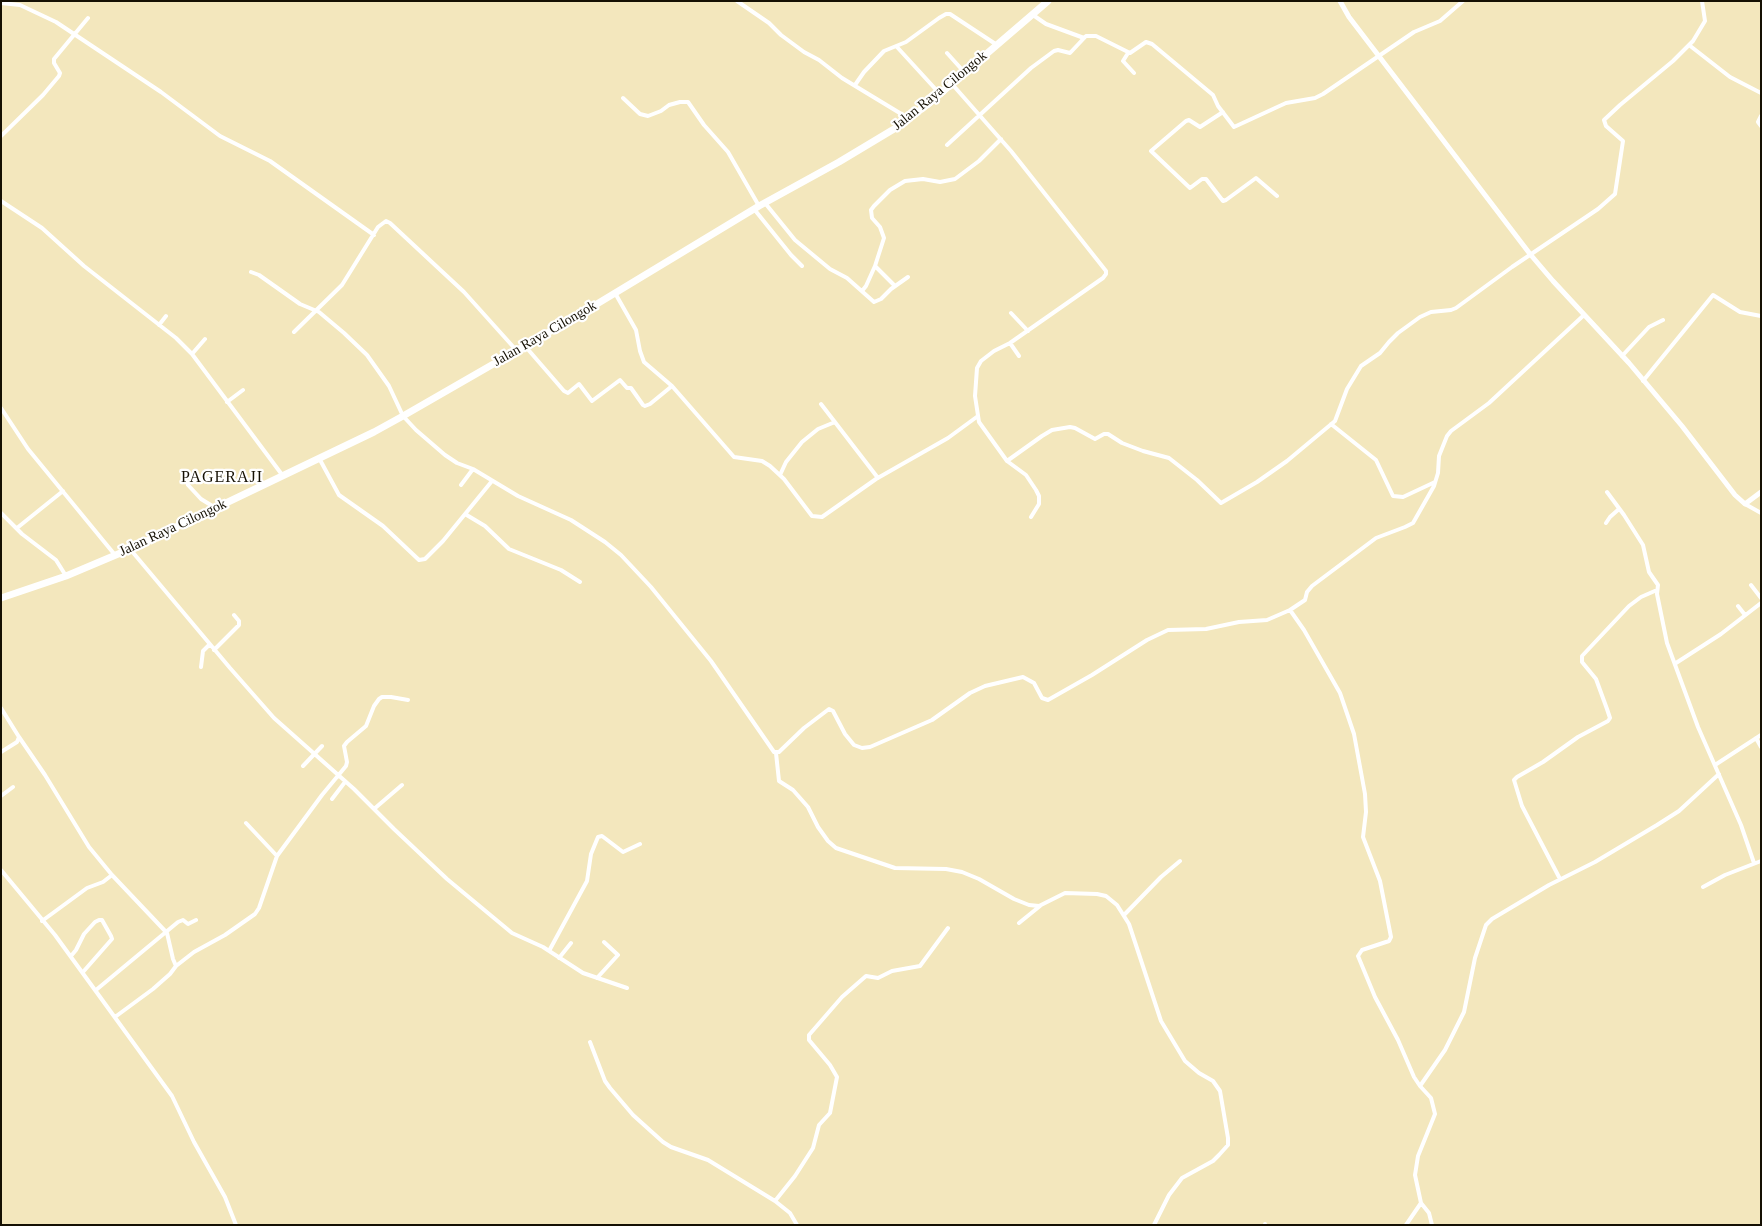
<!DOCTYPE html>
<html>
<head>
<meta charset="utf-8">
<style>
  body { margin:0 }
  #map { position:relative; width:1762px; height:1226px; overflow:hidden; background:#f3e7bd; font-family:Georgia,serif }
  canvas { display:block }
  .frame { position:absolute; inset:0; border:2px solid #151003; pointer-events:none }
</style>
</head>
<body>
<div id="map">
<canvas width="1762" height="1226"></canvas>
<div class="frame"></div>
</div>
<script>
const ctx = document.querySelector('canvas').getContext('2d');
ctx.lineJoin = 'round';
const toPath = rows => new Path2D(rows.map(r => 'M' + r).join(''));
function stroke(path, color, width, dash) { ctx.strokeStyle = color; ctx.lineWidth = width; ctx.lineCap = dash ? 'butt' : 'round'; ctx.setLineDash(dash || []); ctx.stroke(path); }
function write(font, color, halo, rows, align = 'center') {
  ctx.font = font + ' Georgia,serif'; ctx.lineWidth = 4.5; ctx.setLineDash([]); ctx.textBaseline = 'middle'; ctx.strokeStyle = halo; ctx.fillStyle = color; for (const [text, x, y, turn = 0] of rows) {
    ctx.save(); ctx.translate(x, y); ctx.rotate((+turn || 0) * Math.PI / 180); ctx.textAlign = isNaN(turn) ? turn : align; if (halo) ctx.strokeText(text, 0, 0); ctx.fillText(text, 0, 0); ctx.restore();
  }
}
stroke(toPath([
  [737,1,769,23,781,35,804,52,819,60,842,78,908,118],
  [1,3,20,5,56,22,161,92,220,136,270,161,374,235],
  [1033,15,1046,24,1084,38],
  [1689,45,1730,77,1761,93],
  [897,47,940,94],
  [947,53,965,73],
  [1128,53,1123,61,1134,73],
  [952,84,1011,151,1106,271,1106,274,1103,278,1010,343,994,351,981,361,977,368,975,396,979,422,1007,461,1026,475,1036,490,1039,496,1039,504,1031,517],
  [855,85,864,72,884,51,906,42,939,18,946,14,950,14,997,45],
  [623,98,640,114,648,116,661,111,669,105,680,102,688,102,704,125,728,152,759,206],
  [1223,112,1200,127,1189,120,1186,121,1151,151,1190,188,1202,179,1206,179,1223,201,1226,200,1256,178,1277,196],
  [1761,116,1758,122,1761,126],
  [1,136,43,95,59,76,60,73,54,63,54,59,88,18],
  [947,145,1031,68,1054,51,1058,50,1070,53,1086,36,1096,36,1130,53,1146,42,1152,44,1213,95,1218,106,1234,127,1286,103,1315,98,1323,94,1414,32,1440,21,1463,1],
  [1,201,42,228,84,266,176,338,192,354,283,476],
  [765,203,795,240,830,269,847,278,874,302,881,299,891,289,908,277],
  [754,209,791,255,802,266],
  [251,272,259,275,300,304,319,312,344,333,367,355,389,386,403,416,416,430,445,455,457,463,473,469,518,496,571,520,605,542,621,555,651,587,711,661,774,752,779,752,804,728,829,709,833,711,845,734,854,745,862,748,870,747,932,720,970,693,985,686,1023,677,1034,683,1042,698,1048,700,1092,675,1147,640,1168,630,1206,629,1239,622,1267,620,1290,610,1304,630,1340,693,1354,734,1365,794,1366,812,1363,837,1380,881,1391,937,1389,941,1362,950,1358,956,1375,997,1398,1040,1414,1077,1420,1086],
  [895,286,875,266,884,238,880,227,872,218,871,210,874,206,890,190,905,181,923,179,940,182,955,179,979,161,1001,139],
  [862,291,866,286,875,266],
  [615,293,636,330,640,351,644,362,672,386,734,457,762,461,770,466,784,479,812,516,822,517,876,479,948,438,978,416],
  [1011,313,1028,331],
  [159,325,166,316],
  [294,332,342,285,378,227,386,221,390,223,464,292,517,351],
  [1010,343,1019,356],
  [525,346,564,391,568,393,579,384,592,401,620,380,627,388,631,388,643,405,645,406,650,404,672,386],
  [192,354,205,339],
  [1622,356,1649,327,1663,320],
  [1643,381,1713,295,1740,312,1761,316],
  [227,402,243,390],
  [821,404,878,478],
  [1,408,28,449,115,555],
  [1331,424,1376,460,1393,496,1403,497,1435,482],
  [319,458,339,495,383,526,419,560,425,559,443,541,492,481],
  [1007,461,1042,436,1052,430,1070,427,1075,428,1095,439,1104,434,1108,434,1122,443,1143,451,1169,458,1197,480,1221,503,1257,482,1287,461,1335,421,1347,389,1361,366,1380,353,1389,342,1398,333,1420,317,1431,312,1451,310,1456,308,1512,267,1598,209,1615,194,1623,141,1606,126,1604,120,1620,105,1673,61,1693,41,1705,21,1702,1],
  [780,475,786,462,802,442,818,429,835,422],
  [188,485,201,499,214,507],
  [461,485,473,469],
  [1607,492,1624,515,1643,545,1649,572,1658,585,1657,594,1667,643,1698,727,1741,825,1754,863],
  [1745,504,1761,513],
  [1,513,22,534,56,560,66,576],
  [465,514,485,526,509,549,561,570,580,582],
  [1606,523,1610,517,1619,509],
  [17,528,63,491],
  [130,549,230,668,274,718,354,789,394,829,447,879,512,933,543,947,583,973,627,988],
  [1751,585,1761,598],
  [1738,606,1745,615],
  [1290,610,1305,600,1307,592,1312,586,1376,538,1405,527,1413,523,1434,486,1438,473,1439,456,1447,436,1451,431,1489,403,1584,315],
  [214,650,239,625,239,621,234,615],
  [1676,663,1721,634,1761,603],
  [201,667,203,651,209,645],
  [1,708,19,737,17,742,1,752],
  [19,737,45,775,89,847,112,875],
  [1756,738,1761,747],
  [776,753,779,781,793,790,808,807,818,827,828,841,836,848,895,868,946,869,962,872,979,879,1014,899,1029,905,1039,906,1065,893,1097,894,1106,896,1117,905,1129,924,1161,1021,1185,1061,1199,1073,1213,1081,1220,1091,1228,1138,1228,1145,1219,1155,1213,1161,1182,1178,1169,1195,1154,1225],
  [1715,765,1761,735],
  [303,766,322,746],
  [1,796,13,787],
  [332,799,345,782],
  [374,809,402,785],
  [246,823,277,856],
  [1,870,55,935,172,1096,194,1142,225,1197,236,1225],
  [1560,879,1522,806,1514,780,1517,777,1543,762,1578,737,1608,721,1610,718,1607,709,1596,679,1582,662,1582,656,1629,606,1641,597,1657,590],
  [1703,887,1725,875,1761,861],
  [1124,915,1161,877,1180,861],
  [42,921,87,888,103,882,112,875,167,933,173,959,176,966],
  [1019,923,1040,906],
  [549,951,587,881,591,854,598,837,602,836,623,852,640,844],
  [71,956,76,950,84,934,95,922,99,920,102,920,111,936,112,939,83,972],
  [559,958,571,943],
  [597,978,618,955,604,942],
  [96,990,178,922,183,920,188,924,196,920],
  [115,1017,153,989,170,974,176,966,194,952,225,935,255,914,259,908,277,856,322,795,346,766,347,762,344,746,347,742,366,726,374,706,379,699,382,697,391,697,408,700],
  [590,1042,605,1081,610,1088,633,1115,663,1142,671,1147,708,1160,775,1201],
  [1421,1203,1429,1213,1432,1225],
  [1265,1224,1265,1225],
  [797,1225,790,1213,775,1201,795,1176,813,1148,819,1125,830,1113,837,1077,830,1065,809,1040,809,1035,842,997,866,976,878,978,892,971,920,966,948,928],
  [1406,1225,1421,1203,1415,1175,1418,1156,1435,1114,1431,1098,1420,1086,1445,1050,1464,1012,1475,958,1486,925,1492,919,1549,885,1595,862,1657,825,1679,811,1719,774]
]), '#fff', 4);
stroke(toPath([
  [1340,1,1349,17,1530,254,1553,281,1629,363,1682,426,1735,495,1745,504,1761,492]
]), '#fff', 5);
stroke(toPath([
  [1,598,66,576,130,549,374,432,403,416,582,313,759,206,839,162,894,129,927,105,1048,1]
]), '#fff', 7);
write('14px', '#151003', '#fff', [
  ["Jalan Raya Cilongok",940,91,-39],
  ["Jalan Raya Cilongok",545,334,-30],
  ["Jalan Raya Cilongok",173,528,-25]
]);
ctx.letterSpacing = '1px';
write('16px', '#151003', '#fff', [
  ["PAGERAJI",222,478]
]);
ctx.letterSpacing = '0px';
</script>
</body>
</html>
